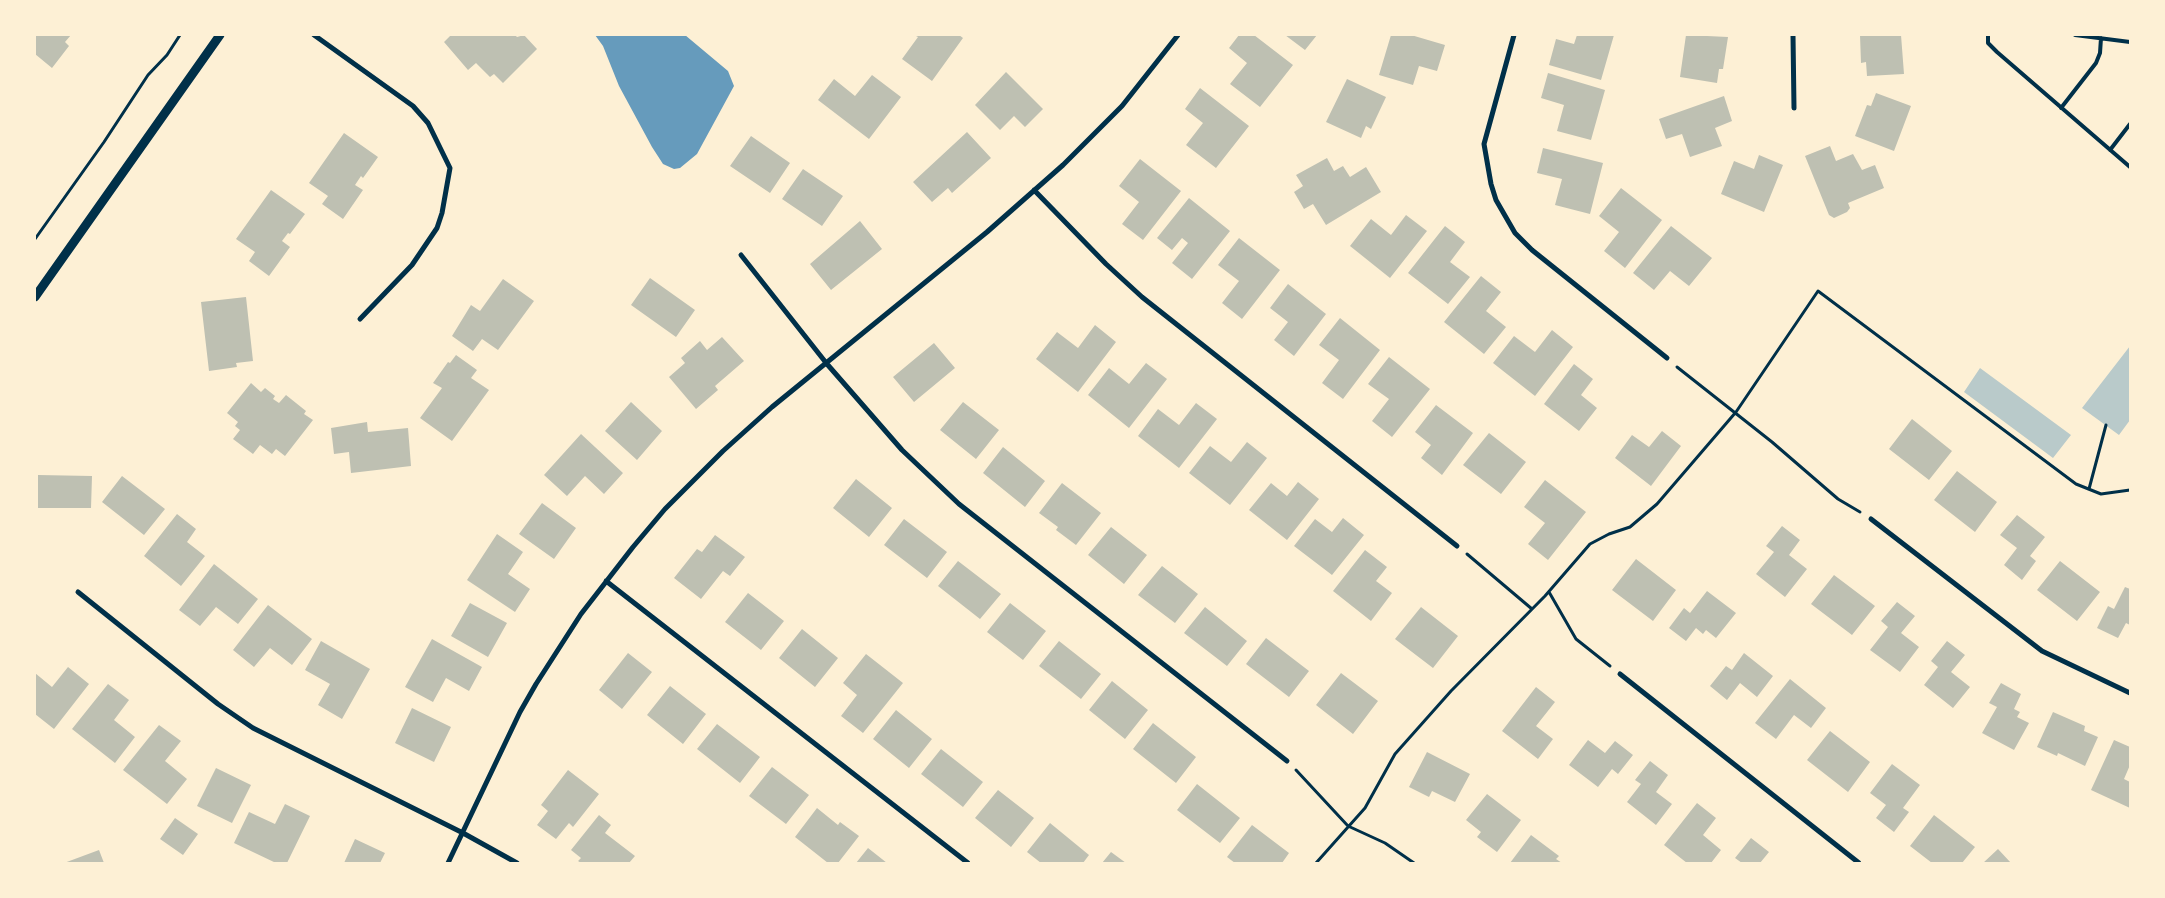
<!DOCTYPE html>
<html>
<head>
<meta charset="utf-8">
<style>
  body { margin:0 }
  #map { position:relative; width:2165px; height:898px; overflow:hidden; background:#fdf0d5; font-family:"Asap Condensed",sans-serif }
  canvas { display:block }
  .frame { position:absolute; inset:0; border:36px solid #fdf0d5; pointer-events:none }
</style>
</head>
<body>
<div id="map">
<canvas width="2165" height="898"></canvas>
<div class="frame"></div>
</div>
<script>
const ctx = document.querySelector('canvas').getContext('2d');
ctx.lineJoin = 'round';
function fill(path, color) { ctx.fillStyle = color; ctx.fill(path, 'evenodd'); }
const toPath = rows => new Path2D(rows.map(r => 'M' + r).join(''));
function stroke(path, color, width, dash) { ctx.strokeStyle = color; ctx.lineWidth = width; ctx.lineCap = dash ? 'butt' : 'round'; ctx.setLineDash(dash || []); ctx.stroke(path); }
fill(toPath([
  [2130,346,2130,420,2119,435,2082,408],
  [1980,368,2071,435,2053,458,1964,392]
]), '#b9caca');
fill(toPath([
  [595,35,685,35,728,71,734,86,697,154,680,168,674,169,663,164,652,147,619,86,603,46]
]), '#669bbc');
fill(toPath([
  [35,35,71,35,65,42,69,46,52,68,35,54],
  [451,35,515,35,517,37,524,35,537,49,503,83,494,74,490,77,476,63,468,70,444,42],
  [914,35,959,35,963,38,932,81,902,59,918,37],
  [1239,35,1254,35,1293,65,1260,107,1230,84,1247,63,1229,48],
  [1285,35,1317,35,1305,50],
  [1391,35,1411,35,1445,45,1437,71,1419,66,1413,85,1379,75],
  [1577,35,1614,35,1601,80,1549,65,1556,39,1574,44],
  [1686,35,1728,37,1723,69,1719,69,1717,83,1680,77],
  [1860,35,1901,35,1904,74,1867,76,1866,62,1861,63],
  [1006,72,1043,109,1025,127,1014,116,1000,130,975,105],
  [1548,73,1605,90,1591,140,1557,131,1564,105,1541,98],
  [872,75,901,97,869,139,818,100,834,79,855,96],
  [1347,79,1386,97,1371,129,1366,126,1361,138,1326,122],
  [1200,88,1249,126,1216,168,1186,145,1203,123,1185,109],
  [1876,93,1911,106,1894,151,1855,136,1867,105,1871,106],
  [1724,96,1732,121,1715,128,1722,146,1690,157,1682,134,1666,139,1659,119],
  [967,132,991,158,952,193,948,188,932,202,913,182],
  [344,133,378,157,363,178,361,176,355,185,363,190,343,219,322,204,328,196,309,183],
  [751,136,790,163,770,193,730,166],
  [1830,146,1836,161,1853,154,1862,170,1875,165,1884,188,1848,203,1850,208,1847,212,1834,218,1829,215,1805,156],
  [1543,148,1603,163,1590,214,1555,205,1562,179,1537,173],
  [1759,155,1783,165,1764,212,1721,194,1734,161,1754,169],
  [1327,158,1334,171,1343,166,1350,177,1366,167,1381,192,1326,225,1313,204,1304,209,1294,192,1303,186,1296,175],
  [1140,159,1181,191,1143,240,1122,224,1139,202,1119,186],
  [803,169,843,196,822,226,782,199],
  [1621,188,1662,220,1625,268,1604,251,1619,232,1599,216],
  [271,190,305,214,290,234,288,233,282,241,290,247,269,276,249,261,255,252,236,239],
  [1189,198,1230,231,1192,279,1172,263,1188,243,1182,238,1172,250,1157,238],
  [1406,215,1427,231,1390,278,1350,246,1371,219,1391,235],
  [860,221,882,249,831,290,810,264],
  [1445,226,1465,242,1450,262,1470,277,1448,304,1408,273],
  [1671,226,1712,258,1689,286,1670,271,1654,290,1633,273],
  [1239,238,1280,270,1242,319,1222,303,1239,281,1218,265],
  [1481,276,1501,292,1486,311,1506,327,1484,354,1444,322],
  [650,278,695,310,676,337,631,305],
  [503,279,534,301,498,350,482,339,473,351,452,336,471,305,480,311],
  [1288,284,1326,314,1294,356,1274,340,1288,322,1270,308],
  [246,297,253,361,236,363,237,367,209,371,201,302],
  [1340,318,1380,350,1343,399,1322,383,1339,360,1319,345],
  [1095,325,1116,342,1078,392,1036,359,1057,332,1078,348],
  [1552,330,1573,347,1535,396,1493,363,1514,336,1535,352],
  [722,337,744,361,715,386,718,390,696,409,669,377,685,363,681,358,700,341,707,350],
  [934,343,955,368,914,402,893,377],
  [456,355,477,370,471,378,489,390,452,441,420,418,442,388,433,383,448,362,450,363],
  [1389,357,1430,389,1392,437,1372,421,1389,399,1368,384],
  [1146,363,1167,379,1129,428,1088,395,1109,368,1129,384],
  [1574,364,1593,379,1581,395,1597,408,1579,431,1544,404],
  [251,383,261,392,265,388,275,396,273,399,279,403,286,395,306,411,304,414,313,420,285,456,276,449,272,454,260,445,253,454,233,439,240,430,235,426,238,422,227,413],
  [631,402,662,431,637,460,605,431],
  [963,402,999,430,976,459,940,430],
  [1196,403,1217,419,1179,468,1138,436,1158,409,1179,425],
  [1436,405,1473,433,1442,475,1421,458,1431,445,1415,432],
  [1912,419,1952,451,1929,480,1889,449],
  [367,422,368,432,408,428,411,466,351,473,349,452,334,454,331,428],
  [1662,431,1681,446,1651,486,1615,458,1632,435,1649,447],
  [1489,433,1526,462,1501,494,1463,465],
  [581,434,623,473,604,494,585,476,567,496,544,475],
  [1247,442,1267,458,1230,505,1189,473,1210,446,1231,462],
  [1003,447,1045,481,1025,507,983,473],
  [1957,471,1997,502,1975,532,1934,500],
  [38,475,92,476,91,508,38,508],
  [122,476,165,509,144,535,102,502],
  [856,479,892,508,869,537,833,508],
  [1545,480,1586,512,1548,560,1528,544,1545,523,1524,507],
  [1298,482,1319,499,1287,540,1249,510,1271,483,1287,496],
  [1062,483,1101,513,1076,545,1056,530,1058,527,1039,513],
  [542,503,576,528,554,559,519,534],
  [177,514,196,529,187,542,205,556,181,586,144,556],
  [2017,515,2045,537,2030,556,2036,561,2022,580,2004,565,2017,548,2000,535],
  [1343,518,1364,535,1332,575,1294,546,1315,519,1332,532],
  [904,519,947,552,927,578,884,545],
  [1782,526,1800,540,1789,555,1807,569,1785,597,1756,574,1774,552,1766,546],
  [1111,527,1147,555,1124,584,1088,555],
  [497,534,523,552,508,574,530,589,515,612,467,580],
  [715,535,745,557,730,576,723,571,701,599,674,578,697,549,702,552],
  [1365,550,1387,567,1376,581,1392,593,1371,621,1333,591],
  [1636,559,1676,590,1653,621,1612,590],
  [958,561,1001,594,980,619,938,586],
  [2060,561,2100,592,2077,621,2037,590],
  [214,564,258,599,238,624,216,607,200,626,179,610],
  [1162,566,1198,594,1175,623,1138,595],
  [1834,575,1875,606,1852,635,1811,604],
  [2125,587,2130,589,2130,625,2126,623,2118,638,2097,628,2108,606,2114,609],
  [1707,591,1736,613,1716,638,1706,630,1703,634,1696,628,1686,641,1669,628,1684,608,1690,613],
  [748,593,784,621,761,650,725,622],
  [1897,602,1915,616,1901,633,1919,647,1900,672,1870,650,1888,627,1881,621],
  [470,603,507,623,488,657,451,636],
  [1010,603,1046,631,1023,660,987,632],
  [268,605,312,639,292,665,270,648,254,667,233,650],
  [1205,607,1247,641,1227,666,1184,633],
  [1421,607,1458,636,1433,668,1395,639],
  [802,629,838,658,815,687,779,658],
  [1266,638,1309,671,1289,697,1246,664],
  [432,639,482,667,469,691,446,678,433,702,405,687],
  [321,641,370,669,342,719,318,705,330,684,305,670],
  [1059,641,1101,674,1081,699,1039,666],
  [1947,641,1965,655,1951,672,1970,687,1953,708,1924,685,1938,667,1931,661],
  [628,653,652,672,622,709,599,690],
  [1744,653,1773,676,1757,697,1740,683,1727,700,1710,686,1726,666,1732,670],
  [866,654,903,683,863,733,841,716,857,695,843,683],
  [68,667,89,684,54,729,35,714,35,673,52,687],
  [1341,673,1378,701,1353,734,1316,705],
  [1790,679,1826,708,1811,728,1794,715,1776,739,1755,723],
  [1112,681,1148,710,1125,739,1089,710],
  [2001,683,2021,694,2014,709,2020,712,2017,717,2029,723,2014,750,1982,733,1997,707,1989,703],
  [108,684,129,700,114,720,135,737,115,763,72,729],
  [670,686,706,714,683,744,647,715],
  [1536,687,1555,702,1536,726,1553,739,1538,759,1502,731],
  [412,708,451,727,434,762,395,743],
  [896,710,932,739,909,768,873,739],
  [2053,712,2085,726,2084,731,2098,737,2085,766,2058,753,2057,756,2037,747],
  [1153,723,1196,757,1176,783,1133,749],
  [717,724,760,757,740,783,697,749],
  [159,725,181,741,165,761,187,779,167,804,123,770],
  [1830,731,1870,762,1848,792,1807,760],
  [1588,740,1605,753,1615,741,1633,755,1618,774,1612,769,1598,787,1569,765],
  [2114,740,2130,747,2130,765,2124,779,2130,782,2130,808,2091,790],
  [941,749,983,782,963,807,921,774],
  [1427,752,1470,774,1455,802,1432,791,1429,797,1409,787],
  [1650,761,1668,775,1656,792,1672,804,1656,825,1627,802,1641,784,1635,780],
  [1892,764,1920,785,1903,808,1909,812,1894,832,1876,818,1886,805,1870,793],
  [772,767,809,795,786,824,749,796],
  [216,768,251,785,232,823,197,806],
  [568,770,599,794,573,827,569,823,556,839,537,825,548,811,541,805],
  [1197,784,1240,818,1220,843,1177,810],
  [998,790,1034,818,1011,847,975,818],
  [1487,794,1521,820,1497,852,1477,837,1481,832,1466,820],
  [1697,803,1716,818,1703,835,1721,850,1711,863,1687,863,1664,845],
  [285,804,310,816,287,863,276,863,234,843,249,812,275,824],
  [817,808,838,825,840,822,859,836,838,863,828,863,795,837],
  [599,815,611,825,605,833,635,856,629,863,581,863,578,861,581,858,571,850],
  [1934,815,1975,847,1962,863,1932,863,1910,846],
  [175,818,198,834,183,855,160,839],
  [1050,823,1089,855,1083,863,1041,863,1027,852],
  [1252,825,1289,853,1282,863,1235,863,1227,857],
  [1531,835,1559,856,1556,859,1562,863,1510,863],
  [1751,838,1769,852,1760,863,1742,863,1735,858],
  [355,839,385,853,380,863,344,863],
  [868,848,887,863,856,863],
  [1998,849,2011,863,1983,863],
  [99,850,104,863,64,863],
  [1111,852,1126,863,1102,863]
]), '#bec0b2');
stroke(toPath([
  [35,239,104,142,148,75,167,55,180,35],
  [1677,367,1772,442,1838,499,1860,512],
  [2089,489,2106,425],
  [1467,554,1532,609],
  [1549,592,1576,639,1610,666],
  [1296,770,1348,826,1385,843,1414,863],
  [1316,863,1365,808,1395,754,1451,691,1545,596,1590,544,1609,534,1630,527,1657,504,1736,412,1818,291,2076,484,2101,494,2130,490]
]), '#003049', 3);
stroke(toPath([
  [1988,35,1988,43,1997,52,2130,167],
  [2075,35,2130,42],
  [2061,108,2096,63,2100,53,2101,38],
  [2110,150,2130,124]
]), '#003049', 4);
stroke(toPath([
  [314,35,413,106,428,123,450,168,442,213,437,228,412,265,360,319],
  [1514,35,1484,144,1491,184,1496,200,1515,233,1532,250,1667,358],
  [1793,35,1794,108],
  [1034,190,1106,264,1142,297,1457,546],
  [741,255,827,364,902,450,959,504,1287,761],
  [1871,519,2042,651,2130,693],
  [606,581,968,863],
  [78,592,218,704,253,728,463,833,517,863],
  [1620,674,1859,863],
  [448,863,520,712,536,684,581,614,633,547,665,509,723,451,772,407,987,232,1063,165,1122,106,1178,35]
]), '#003049', 5);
stroke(toPath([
  [35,297,220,35]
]), '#003049', 9);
</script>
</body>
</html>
